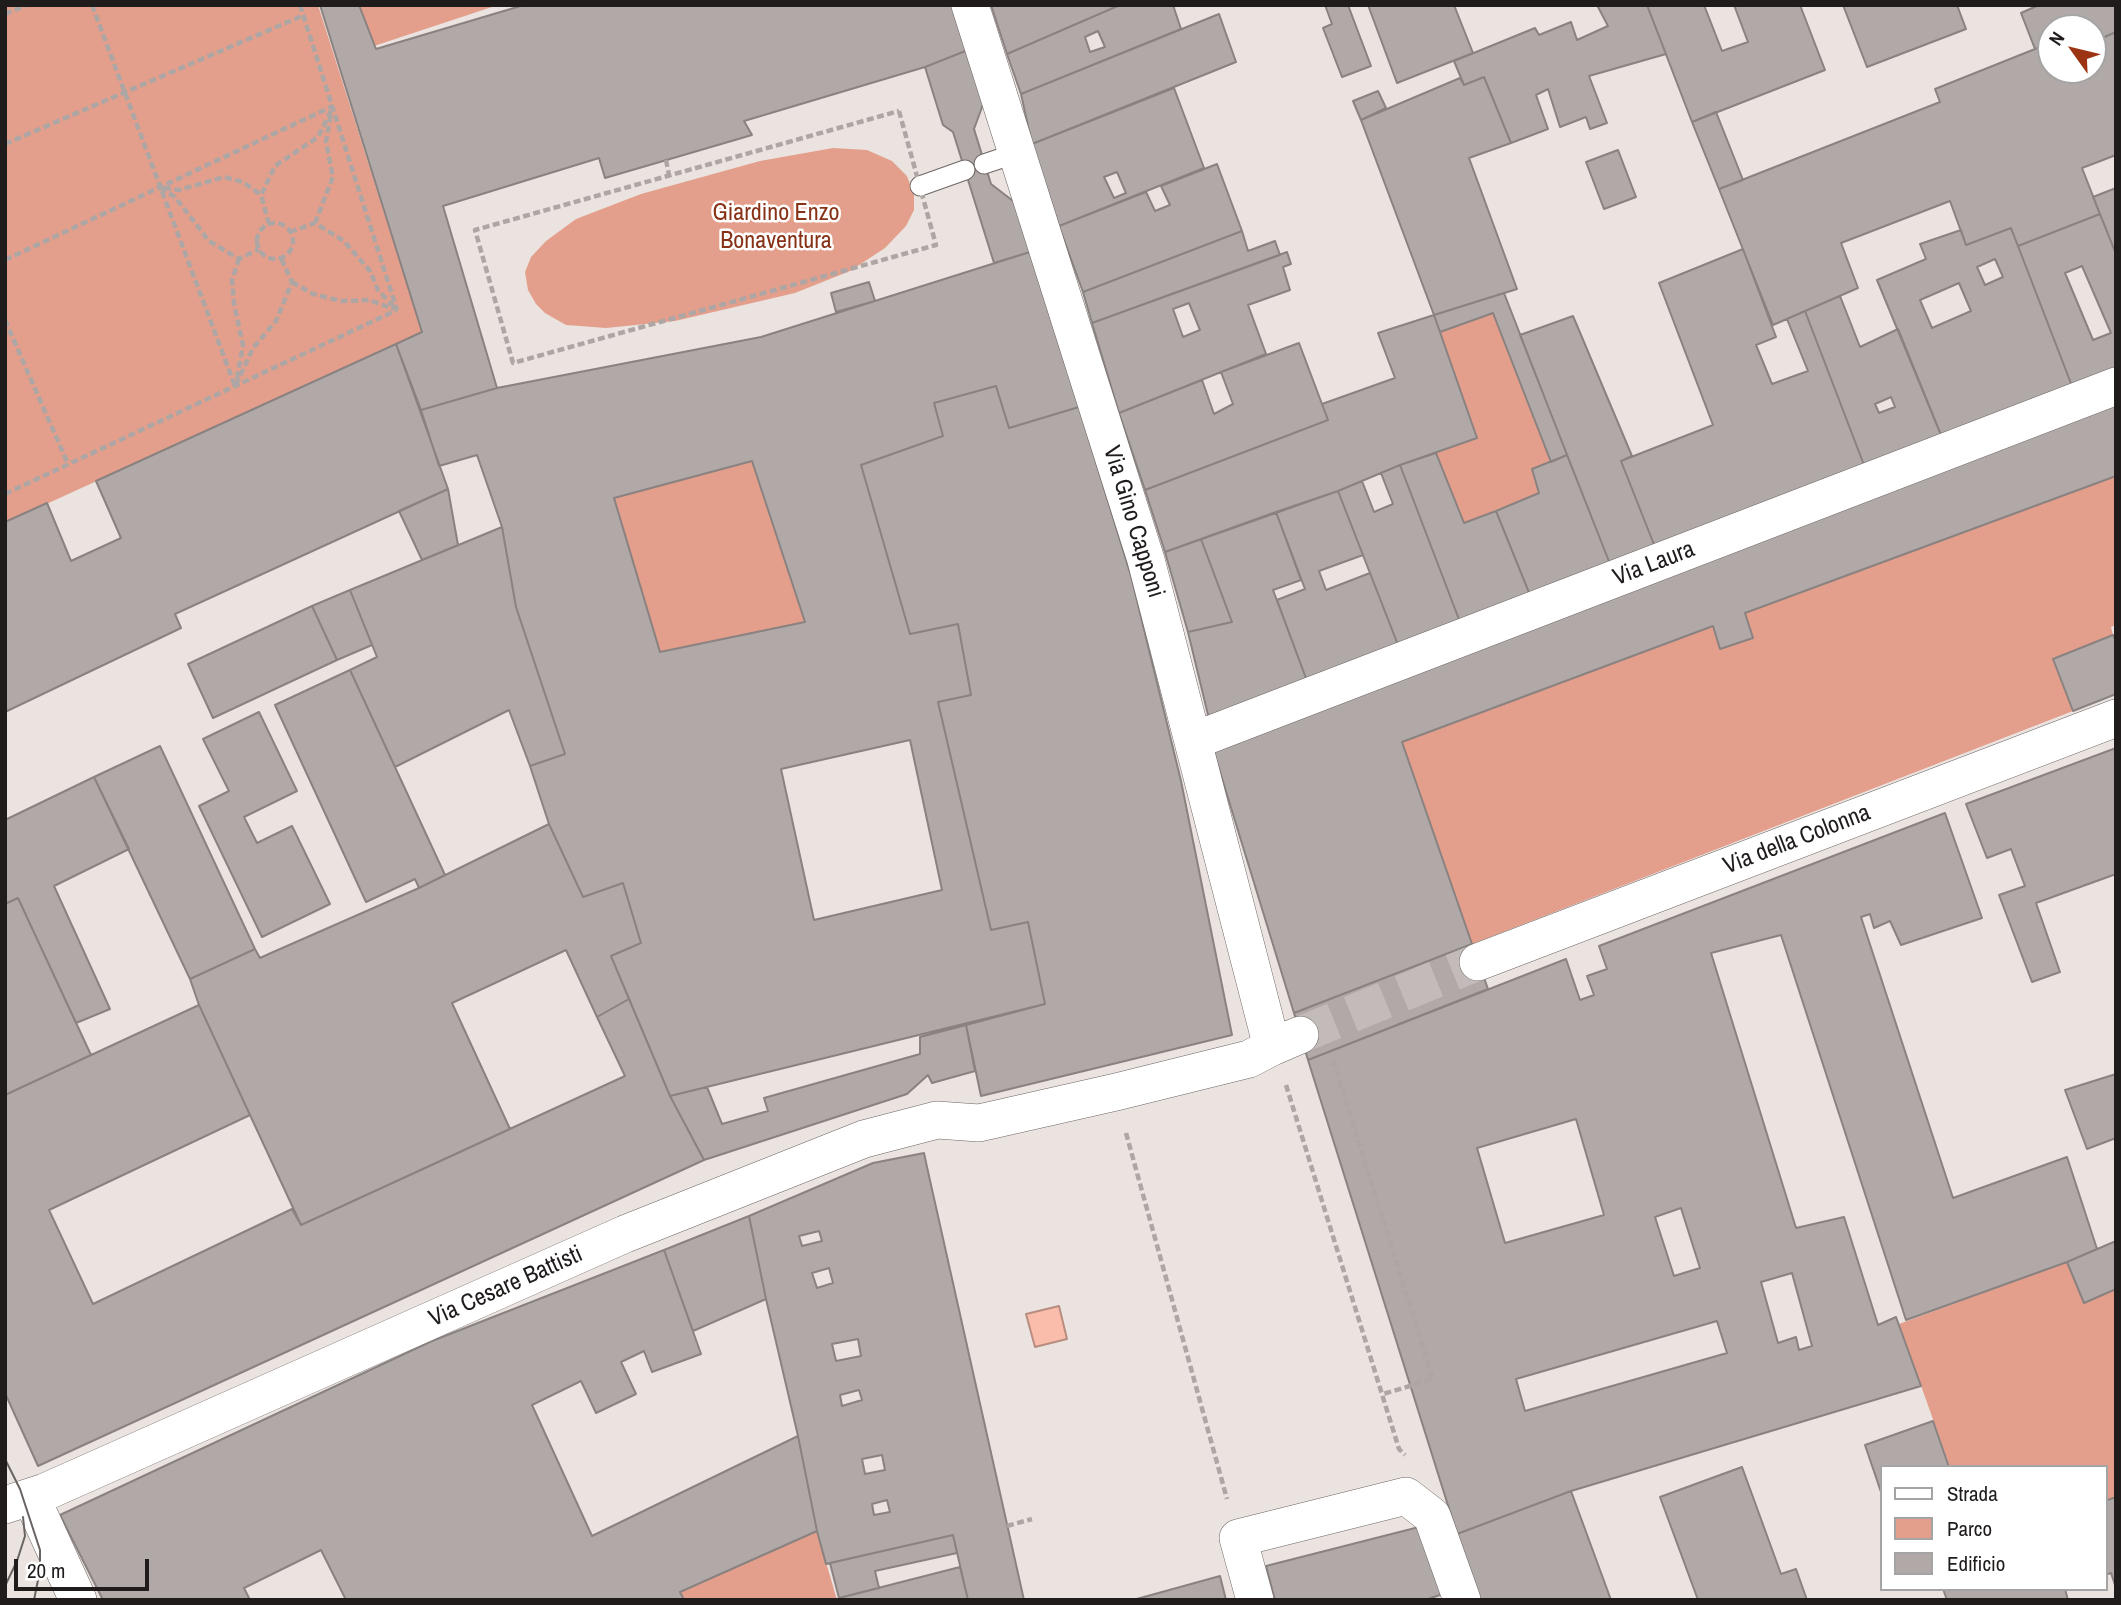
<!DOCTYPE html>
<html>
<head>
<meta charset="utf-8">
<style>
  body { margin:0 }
  #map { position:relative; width:2121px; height:1605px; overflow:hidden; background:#ebe3e0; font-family:"Archivo Narrow",sans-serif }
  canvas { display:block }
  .frame { position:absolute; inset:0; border:7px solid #1f1c1b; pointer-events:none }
  .legend { position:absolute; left:1880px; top:1465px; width:228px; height:126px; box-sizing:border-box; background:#fff; border:2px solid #a5a4a4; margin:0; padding:9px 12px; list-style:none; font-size:21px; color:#1f1c1b }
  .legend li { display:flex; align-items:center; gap:14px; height:35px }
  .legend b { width:35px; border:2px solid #a5a4a4 }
  .north { position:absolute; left:2037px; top:14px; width:70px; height:70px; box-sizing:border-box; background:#fff; border:2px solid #a5a4a4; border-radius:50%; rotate:304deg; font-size:19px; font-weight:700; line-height:28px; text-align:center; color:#1f1c1b }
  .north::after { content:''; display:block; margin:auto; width:24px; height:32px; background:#9c3414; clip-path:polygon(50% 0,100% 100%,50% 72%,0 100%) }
  .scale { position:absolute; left:14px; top:1559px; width:135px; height:32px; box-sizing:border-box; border:4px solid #1f1c1b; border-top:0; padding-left:9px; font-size:21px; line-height:24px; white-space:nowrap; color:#1f1c1b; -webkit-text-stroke:5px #fff; paint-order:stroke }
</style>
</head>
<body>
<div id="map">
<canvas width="2121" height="1605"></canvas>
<div class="frame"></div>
<ul class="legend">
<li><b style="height:9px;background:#fff"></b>Strada</li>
<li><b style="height:19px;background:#e39f8b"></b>Parco</li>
<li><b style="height:19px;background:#b1a9a7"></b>Edificio</li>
</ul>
<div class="north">N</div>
<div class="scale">20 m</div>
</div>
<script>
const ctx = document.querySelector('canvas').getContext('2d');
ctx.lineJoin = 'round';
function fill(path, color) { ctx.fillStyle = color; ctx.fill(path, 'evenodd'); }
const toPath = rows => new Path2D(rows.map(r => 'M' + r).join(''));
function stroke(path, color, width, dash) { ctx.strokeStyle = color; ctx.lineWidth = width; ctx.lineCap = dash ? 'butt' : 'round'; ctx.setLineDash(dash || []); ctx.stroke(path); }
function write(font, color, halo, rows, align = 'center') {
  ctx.font = font + ' "Archivo Narrow",sans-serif'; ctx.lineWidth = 5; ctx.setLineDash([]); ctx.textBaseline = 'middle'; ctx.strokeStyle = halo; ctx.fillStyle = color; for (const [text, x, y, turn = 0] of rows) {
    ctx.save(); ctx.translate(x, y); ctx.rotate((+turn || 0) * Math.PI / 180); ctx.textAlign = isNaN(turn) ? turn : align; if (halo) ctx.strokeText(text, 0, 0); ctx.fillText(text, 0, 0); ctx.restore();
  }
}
fill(toPath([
  [5,5,318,5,422,332,5,523],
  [358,5,498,5,371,47],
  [833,148,867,150,892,161,907,176,914,195,914,210,906,226,885,248,850,271,795,293,675,321,606,328,566,325,545,313,536,304,528,290,525,272,531,257,546,241,576,219,641,194,760,161],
  [1493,313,1551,462,1532,469,1539,493,1464,523,1436,453,1477,437,1440,332],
  [752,461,805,622,660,652,614,498],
  [2116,476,2116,625,2111,627,2113,635,2053,659,2073,711,1472,944,1402,742,1713,626,1720,649,1753,638,1745,613],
  [2067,1262,2084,1302,2116,1289,2116,1497,2105,1501,2105,1467,1950,1467,1899,1324],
  [817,1531,837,1600,684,1600,680,1592]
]), '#e39f8b');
const water = toPath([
  [1059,1306,1067,1339,1035,1347,1026,1314,1059,1306]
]);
fill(water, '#fabdab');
stroke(water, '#b88d80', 2);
const building = toPath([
  [320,5,359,5,376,49,524,5,953,5,968,50,925,67,744,121,752,135,605,178,599,158,443,206,497,388,421,410,396,344,422,332,320,5],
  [991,5,1120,5,1007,54,991,5],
  [1120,5,1173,5,1181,29,1021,94,1007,54,1120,5],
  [1098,31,1105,47,1090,52,1085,37,1098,31],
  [1325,5,1348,5,1371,66,1342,77,1323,28,1332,24,1325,5],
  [1368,5,1454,5,1473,53,1397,83,1368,5],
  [1597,5,1647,5,1666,54,1589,76,1607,123,1590,129,1586,117,1560,127,1548,89,1536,95,1548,129,1511,143,1484,77,1464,85,1454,61,1535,28,1539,35,1571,22,1577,40,1608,26,1597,5],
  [1647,5,1704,5,1722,51,1748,42,1734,5,1800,5,1825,70,1692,122,1647,5],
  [1843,5,1957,5,1966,29,1867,67,1843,5],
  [2039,5,2116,5,2116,32,2093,42,2093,28,2051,28,2050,59,2045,45,2035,49,2021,13,2039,5],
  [1219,14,1236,62,1032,144,1021,94,1219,14],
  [2116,32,2116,155,2082,168,2100,214,2018,246,2011,228,1966,245,1950,201,1841,243,1858,288,1773,325,1719,189,1940,102,1935,89,2045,45,2051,58,2051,70,2093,70,2093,42,2116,32],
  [968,50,985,99,974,129,991,184,1017,204,1030,252,994,263,953,132,943,125,925,67,968,50],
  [1484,77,1511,143,1469,158,1517,289,1434,315,1361,120,1460,78,1464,85,1484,77],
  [1174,88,1204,168,1059,226,1032,144,1174,88],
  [1117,172,1126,193,1114,198,1104,177,1117,172],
  [1378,91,1386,108,1361,120,1353,101,1378,91],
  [1716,112,1743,180,1719,189,1692,122,1716,112],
  [1618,150,1636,197,1604,209,1586,162,1618,150],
  [1217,164,1242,231,1083,292,1059,226,1146,192,1155,211,1170,205,1161,186,1217,164],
  [2116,188,2116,254,2093,197,2116,188],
  [2100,214,2116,254,2116,369,2072,386,2018,246,2100,214],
  [2082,266,2111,333,2093,340,2065,273,2082,266],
  [2011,228,2072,386,1941,435,1877,280,1926,259,1920,244,1961,230,1966,245,2011,228],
  [1995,259,2003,277,1985,285,1977,267,1995,259],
  [1959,283,1971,311,1932,328,1920,300,1959,283],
  [1242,231,1248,251,1275,241,1280,255,1092,323,1083,292,1242,231],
  [1743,249,1776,337,1756,345,1772,384,1808,371,1787,319,1805,311,1864,465,1655,547,1621,461,1713,425,1659,283,1743,249],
  [1030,252,1079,407,1009,428,996,386,934,403,943,436,861,465,910,634,958,624,971,695,938,702,991,930,1028,922,1045,1004,670,1096,611,956,641,943,623,883,583,897,549,824,530,766,565,754,516,607,502,527,477,455,439,466,421,410,497,388,761,337,1030,252],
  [752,461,805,622,660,652,614,498,752,461],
  [910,740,942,890,814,920,781,769,910,740],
  [1287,252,1291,264,1283,267,1290,290,1248,305,1266,354,1119,413,1092,323,1287,252],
  [1189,303,1200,330,1183,337,1173,309,1189,303],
  [869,282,875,301,836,312,831,293,869,282],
  [1504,293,1567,455,1551,462,1493,313,1440,332,1434,315,1504,293],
  [1840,296,1860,347,1898,329,1941,435,1864,465,1805,311,1840,296],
  [1891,397,1895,407,1879,413,1875,404,1891,397],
  [1434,315,1477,438,1400,465,1338,491,1165,552,1145,490,1328,420,1322,404,1395,378,1378,333,1434,315],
  [1573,316,1632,456,1621,461,1655,547,1610,564,1520,335,1573,316],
  [1299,343,1328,420,1145,490,1119,413,1202,380,1214,414,1233,404,1221,372,1299,343],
  [396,344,448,489,175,614,181,628,5,712,5,522,47,503,71,561,121,538,96,481,396,344],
  [996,386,1009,428,1079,407,1131,576,1181,781,1232,1035,981,1096,966,1025,1045,1004,1028,922,991,930,938,702,971,695,958,624,910,634,861,465,943,436,934,403,996,386],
  [2116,400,2116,476,1745,613,1753,638,1720,649,1713,626,1402,742,1472,944,1294,1013,1213,749,2116,400],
  [1436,453,1464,523,1496,511,1530,595,1460,622,1400,465,1436,453],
  [1567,455,1610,564,1530,595,1496,511,1539,493,1532,469,1567,455],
  [1400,465,1460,622,1398,645,1338,491,1362,481,1374,512,1393,504,1381,473,1400,465],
  [448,489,458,545,422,560,399,511,448,489],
  [1338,491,1363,555,1319,571,1326,590,1370,573,1398,645,1307,681,1277,600,1305,589,1276,512,1338,491],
  [1276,512,1301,580,1273,590,1307,681,1209,719,1188,632,1232,622,1201,539,1276,512],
  [502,527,516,607,565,754,530,766,509,710,395,767,350,670,377,657,350,590,502,527],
  [1201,539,1232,622,1188,632,1165,552,1201,539],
  [350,590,372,645,337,660,312,606,350,590],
  [312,606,337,660,213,718,188,664,312,606],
  [2113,635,2116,641,2116,694,2073,711,2053,659,2113,635],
  [350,670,445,875,419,888,415,879,366,902,275,705,350,670],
  [259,712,297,791,244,817,257,843,292,826,330,904,262,937,199,806,229,791,203,739,259,712],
  [160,746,255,949,190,979,94,777,160,746],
  [2116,748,2116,874,2036,903,2060,972,2032,982,1999,895,2025,886,2011,849,1987,858,1966,804,2116,748],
  [94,777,129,849,54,886,110,1009,76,1023,18,898,5,904,5,820,94,777],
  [1945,813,1982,918,1901,945,1890,921,1874,928,1870,914,1861,917,1953,1198,2067,1157,2097,1249,2067,1262,1906,1320,1781,935,1711,953,1796,1228,1844,1217,1878,1325,1896,1317,1921,1386,1571,1491,1457,1534,1308,1060,1566,959,1580,1000,1594,995,1587,976,1607,969,1599,946,1945,813],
  [1576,1119,1604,1215,1505,1243,1477,1148,1576,1119],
  [1681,1208,1700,1268,1674,1276,1655,1217,1681,1208],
  [1792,1273,1812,1346,1799,1350,1796,1337,1778,1343,1761,1282,1792,1273],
  [1717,1321,1727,1353,1525,1411,1516,1379,1717,1321],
  [549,824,583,897,623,883,641,943,611,956,629,999,597,1017,566,950,452,1003,510,1129,301,1225,199,1005,190,979,255,949,260,958,271,953,419,888,549,824],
  [18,898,91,1055,5,1095,5,904,18,898],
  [1472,944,1488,989,1308,1060,1294,1013,1472,944],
  [629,999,670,1096,704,1160,38,1466,5,1393,5,1095,199,1005,250,1115,49,1210,93,1304,292,1209,301,1225,625,1076,597,1017,629,999],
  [966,1025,975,1071,932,1083,928,1075,907,1094,704,1160,670,1096,707,1087,722,1124,768,1111,764,1098,920,1054,920,1037,966,1025],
  [2116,1074,2116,1138,2087,1149,2065,1090,2116,1074],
  [924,1153,927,1167,1024,1600,968,1600,953,1535,826,1564,817,1531,798,1436,766,1299,749,1216,873,1163,924,1153],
  [819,1231,822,1241,802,1246,799,1236,819,1231],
  [829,1268,833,1283,817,1288,812,1273,829,1268],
  [858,1339,861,1356,836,1361,832,1344,858,1339],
  [859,1390,862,1400,842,1406,840,1395,859,1390],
  [882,1455,885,1470,865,1474,862,1459,882,1455],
  [887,1500,890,1512,874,1515,872,1504,887,1500],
  [749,1216,766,1299,693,1331,664,1250,749,1216],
  [2116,1241,2116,1289,2084,1303,2067,1262,2116,1241],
  [664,1250,701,1354,652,1372,644,1351,621,1362,636,1394,596,1413,581,1381,532,1405,592,1536,798,1436,817,1531,680,1592,684,1600,346,1600,321,1550,244,1588,250,1600,103,1600,60,1515,432,1341,664,1250],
  [1933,1421,1949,1467,1881,1467,1881,1492,1865,1445,1933,1421],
  [1742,1467,1781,1574,1796,1569,1807,1600,1698,1600,1660,1497,1742,1467],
  [1571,1491,1611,1600,1480,1600,1457,1534,1571,1491],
  [2116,1497,2116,1588,2111,1573,2105,1575,2105,1501,2116,1497],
  [1423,1526,1446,1593,1425,1600,1275,1600,1266,1566,1423,1526],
  [953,1535,957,1553,875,1571,879,1588,839,1598,830,1563,953,1535],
  [960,1567,968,1600,839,1600,839,1598,960,1567],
  [1220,1576,1226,1600,1133,1600,1220,1576],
  [1943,1589,2065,1589,2068,1600,1947,1600,1943,1589]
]);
fill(building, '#b1a9a7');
stroke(building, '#8a8280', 2);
stroke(toPath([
  [1300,1035,1478,962]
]), '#c2bbb9', 37, [37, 18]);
const lane = toPath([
  [984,164,1017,153],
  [920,186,965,170]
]);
const street = toPath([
  [970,5,1146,560,1272,1047],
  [1193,741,2116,386],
  [1478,962,2116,718],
  [31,1497,78,1600],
  [5,1505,45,1492,625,1234,864,1139,937,1120,979,1123,1116,1092,1249,1059,1272,1047,1300,1035],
  [1255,1600,1238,1538,1406,1496,1432,1516,1462,1600]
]);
stroke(lane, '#6d6664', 21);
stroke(street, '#6d6664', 38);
stroke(toPath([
  [92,5,235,386],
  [300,5,397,310],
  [5,14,27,5],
  [899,111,936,245,513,363,475,230,899,111],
  [5,144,304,15],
  [666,160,669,175],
  [160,188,175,197,209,241,239,259,259,249],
  [164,188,179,190,224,177,243,182,261,195],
  [315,223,333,177,326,142,331,113],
  '257 241a18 18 0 1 1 36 0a18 18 0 1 1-36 0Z',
  [269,224,261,195,275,166,318,137,333,107],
  [290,232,315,223,344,241,370,271,378,290,396,309],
  [5,260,333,106],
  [292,282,313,294,341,301,369,300,394,309],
  [5,320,68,464],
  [237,378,243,345,234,304,232,280,239,259],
  [236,385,253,348,276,321,292,282,281,258],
  [5,494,397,310],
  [1331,1064,1334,1063,1433,1379,1383,1394],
  [1286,1085,1399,1449,1405,1455],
  [1126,1133,1227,1499],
  [1007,1526,1032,1519]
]), '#ada6a4', 4.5, [7, 3.5]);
stroke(lane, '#fff', 19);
stroke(street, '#fff', 37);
stroke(toPath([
  [5,1459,20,1489,40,1550,40,1570,34,1600],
  [5,1586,17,1561,25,1536,23,1517]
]), '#696462', 2);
write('24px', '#873117', '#fff', [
  ["Giardino Enzo",776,214],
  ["Bonaventura",776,242]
]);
write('24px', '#1f1c1b', '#fff', [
  ["Via Gino Capponi",1133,522,73],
  ["Via Laura",1654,564,-21],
  ["Via della Colonna",1797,840,-21],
  ["Via Cesare Battisti",506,1287,-24]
]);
</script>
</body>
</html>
